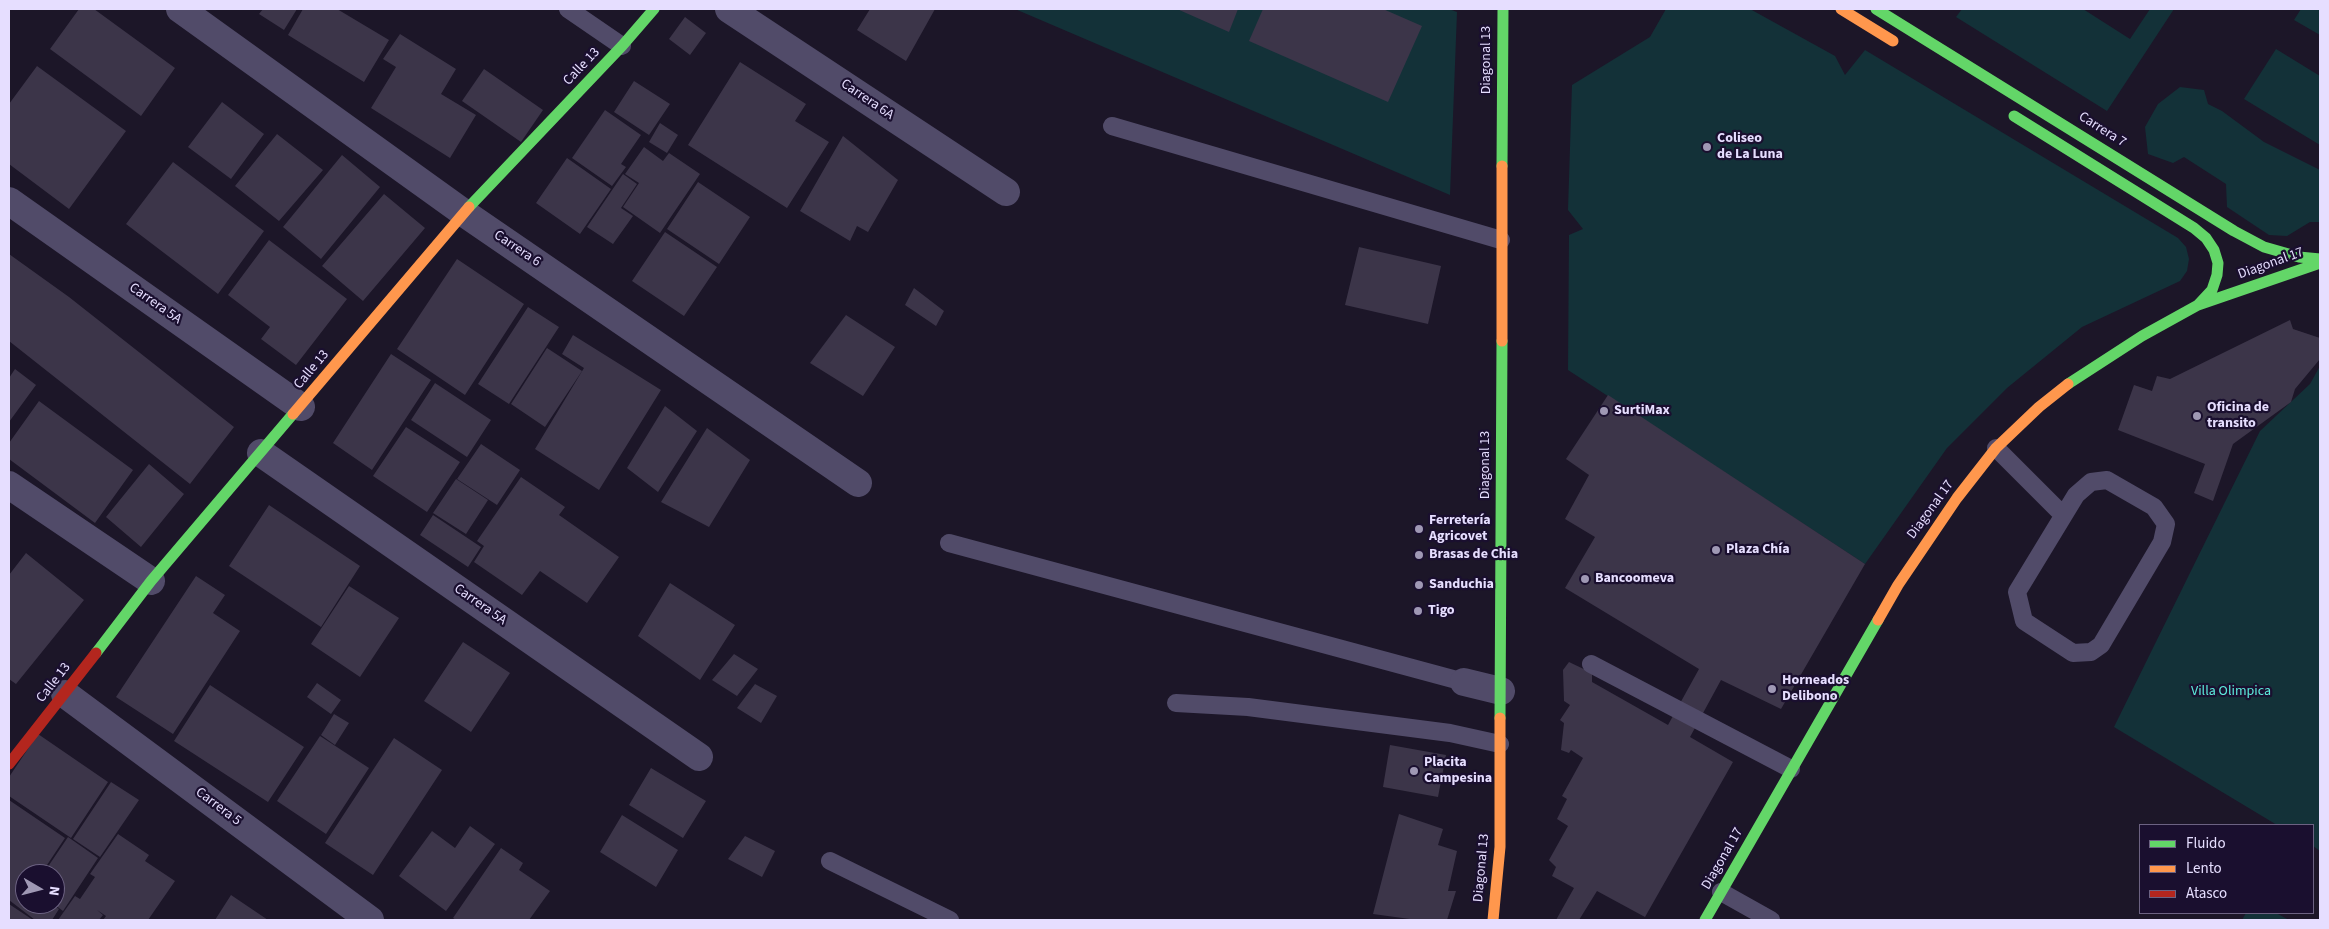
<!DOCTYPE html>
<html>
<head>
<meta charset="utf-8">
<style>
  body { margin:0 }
  #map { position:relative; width:2329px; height:929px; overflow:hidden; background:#1c1628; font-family:"Source Sans 3",sans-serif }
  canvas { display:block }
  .frame { position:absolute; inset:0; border:10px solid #e6deff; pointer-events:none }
  .legend { position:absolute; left:2139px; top:824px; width:175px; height:90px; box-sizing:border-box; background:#1a0f2f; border:1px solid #6c6282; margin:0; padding:6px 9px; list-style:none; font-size:15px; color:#e6deff }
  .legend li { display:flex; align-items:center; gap:10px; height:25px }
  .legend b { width:25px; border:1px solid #6c6282 }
  .north { position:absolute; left:15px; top:864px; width:50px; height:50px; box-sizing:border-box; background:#1a0f2f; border:1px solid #6c6282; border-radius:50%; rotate:98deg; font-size:14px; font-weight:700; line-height:20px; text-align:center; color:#e6deff }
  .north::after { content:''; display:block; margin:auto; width:18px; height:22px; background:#9f98b4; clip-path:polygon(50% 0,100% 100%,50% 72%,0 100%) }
</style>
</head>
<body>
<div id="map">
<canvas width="2329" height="929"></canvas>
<div class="frame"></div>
<ul class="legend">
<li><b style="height:6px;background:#63d668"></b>Fluido</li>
<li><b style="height:6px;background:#ff974d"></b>Lento</li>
<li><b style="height:6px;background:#b3261e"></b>Atasco</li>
</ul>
<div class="north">N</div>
</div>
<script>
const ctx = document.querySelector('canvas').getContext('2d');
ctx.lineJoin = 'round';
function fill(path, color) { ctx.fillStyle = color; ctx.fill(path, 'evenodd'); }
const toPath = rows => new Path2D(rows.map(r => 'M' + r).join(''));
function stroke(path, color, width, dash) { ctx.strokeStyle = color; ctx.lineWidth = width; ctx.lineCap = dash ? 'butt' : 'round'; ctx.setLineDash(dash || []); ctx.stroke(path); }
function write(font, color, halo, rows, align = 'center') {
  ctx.font = font + ' "Source Sans 3",sans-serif'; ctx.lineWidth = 4.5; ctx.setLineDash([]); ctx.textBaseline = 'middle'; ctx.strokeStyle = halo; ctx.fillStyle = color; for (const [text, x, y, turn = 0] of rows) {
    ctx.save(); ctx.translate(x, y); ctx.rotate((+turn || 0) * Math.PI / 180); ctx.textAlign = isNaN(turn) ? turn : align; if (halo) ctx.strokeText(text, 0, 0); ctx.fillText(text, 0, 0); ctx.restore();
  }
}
fill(toPath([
  [1015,9,1449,9,1457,12,1450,195],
  [1666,9,1750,9,1835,56,1845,75,1865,50,2178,238,2186,247,2189,259,2187,271,2180,281,2082,327,2007,388,1947,448,1865,564,1568,370,1569,235,1583,229,1568,210,1572,85,1650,37],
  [1962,9,2083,9,2130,39,2150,9,2174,9,2107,111,1956,17],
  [2301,9,2320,9,2320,35,2294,20],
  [2276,49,2320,76,2320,145,2244,99],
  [2180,87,2204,90,2208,104,2222,111,2264,142,2320,170,2320,222,2310,222,2287,236,2269,235,2227,207,2226,184,2184,157,2173,163,2148,154,2145,127,2158,104],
  [2320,366,2320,851,2313,846,2313,825,2277,825,2114,727,2260,431,2310,384],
  [2246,913,2276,913,2289,920,2242,920]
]), '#133138');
fill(toPath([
  [79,9,94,9,175,68,141,116,50,49],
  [263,9,297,9,284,30,259,14],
  [303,9,337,9,389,40,364,82,288,35],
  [870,9,935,9,906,61,857,30],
  [1177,9,1238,9,1229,32],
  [1263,9,1383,9,1422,26,1388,102,1249,41],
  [685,17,706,33,690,55,669,39],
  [400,34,456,69,441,94,476,115,450,158,371,108,396,67,383,59],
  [740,62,806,104,795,121,829,142,787,208,688,145],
  [37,66,126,131,69,209,9,164,9,104],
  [484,69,543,110,521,142,462,101],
  [634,81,670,104,649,135,614,112],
  [222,102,264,134,231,179,188,147],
  [605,110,641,135,621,164,626,167,612,186,572,158],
  [660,123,678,135,667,153,649,142],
  [277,134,323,170,279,221,235,186],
  [843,136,898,180,868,232,857,226,850,241,800,211],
  [644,147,663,161,669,153,700,174,660,233,623,207,639,183,625,174],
  [342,155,380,187,321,259,283,227],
  [567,158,611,189,580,234,536,203],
  [173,162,264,231,218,294,126,224],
  [623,174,637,184,621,208,633,216,613,244,587,227],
  [698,182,750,217,719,264,667,229],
  [384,194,425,228,363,301,322,266],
  [665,232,717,267,684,316,632,281],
  [269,240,347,299,296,365,261,339,270,327,228,295],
  [1359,247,1441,266,1428,324,1345,305],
  [9,254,69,297,234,427,190,484,9,341],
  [457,259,524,304,465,395,397,349],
  [914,288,944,311,936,326,905,305],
  [528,307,559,327,509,404,478,384],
  [846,315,895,347,863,396,810,363],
  [2290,320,2293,329,2320,338,2320,359,2295,389,2291,402,2233,444,2213,501,2194,493,2205,464,2118,430,2134,385,2152,391,2157,376,2170,379],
  [573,335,661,390,599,490,535,449,584,368,562,354],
  [547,348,582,371,545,427,511,404],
  [391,354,431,380,372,470,333,443],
  [15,369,36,385,9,422,9,378],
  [435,383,491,420,467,457,411,420],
  [1608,395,1865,564,1781,709,1721,680,1690,737,1733,762,1645,917,1597,891,1579,920,1556,920,1574,888,1552,876,1556,867,1549,860,1568,826,1557,819,1567,799,1562,796,1583,758,1571,750,1569,753,1561,750,1564,723,1560,720,1570,705,1564,701,1563,670,1569,662,1592,673,1592,682,1668,725,1699,669,1565,588,1595,537,1565,519,1589,475,1566,459],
  [39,401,133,470,95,523,9,459,9,443],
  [665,406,697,431,658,492,627,468],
  [406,427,460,462,427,512,373,476],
  [707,428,750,460,709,527,661,502],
  [481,444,520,470,497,505,457,479],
  [149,464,184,494,141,547,106,517],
  [521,477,565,507,559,515,619,557,587,603,540,571,522,595,474,562,484,546,477,541],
  [456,479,488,500,466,534,433,513],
  [269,505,360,566,321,627,229,566],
  [433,515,481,547,468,567,420,535],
  [26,553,84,600,16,684,9,679,9,575],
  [196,576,225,595,213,613,240,631,173,734,116,697],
  [670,583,735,625,700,680,638,636],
  [349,586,399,618,360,677,311,644],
  [463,642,510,673,471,732,424,701],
  [734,654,758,669,737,696,712,680],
  [317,683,341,700,331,714,307,697],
  [755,684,777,696,761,723,737,708],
  [210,685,304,747,268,802,174,741],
  [334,714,349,723,335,745,321,735],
  [38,734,108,782,71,838,9,796,9,777],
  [320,736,369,768,326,834,277,801],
  [394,738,442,770,373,875,325,843],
  [1390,745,1446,755,1438,797,1383,787],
  [651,768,706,801,683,838,629,805],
  [111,782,139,800,100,857,73,839],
  [9,800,65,838,41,874,25,874,25,904,52,904,59,909,52,920,35,920,9,900],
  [1399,814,1443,829,1438,845,1457,851,1448,891,1456,891,1447,920,1417,920,1373,914],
  [622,815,678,850,656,887,600,852],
  [470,826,495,844,446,911,399,876,432,831,455,848],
  [118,834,149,855,145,861,175,881,148,920,103,920,106,916,97,910,103,915,99,920,58,920,75,896,80,899,95,877,90,874],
  [745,836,775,851,762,877,728,859],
  [68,837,98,858,63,911,55,905,55,874,43,874],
  [501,848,523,863,519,870,550,891,529,920,456,920,453,918],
  [231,895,268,920,215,920],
  [9,904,33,920,9,920]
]), '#3c3549');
stroke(toPath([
  [568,9,622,46],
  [1112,126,1501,240],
  [1996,448,2063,515],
  [2107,480,2154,507,2166,524,2162,542,2101,645,2091,652,2073,653,2024,621,2017,592,2076,495,2091,482,2107,480],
  [949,543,1464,682],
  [1591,664,1791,769],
  [1176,703,1248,707,1450,733,1500,744],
  [830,861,950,920],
  [1721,892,1771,920]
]), '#514b69', 18);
stroke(toPath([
  [180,9,464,213,858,483],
  [729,9,1006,192],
  [9,201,301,407],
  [261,453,699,757],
  [9,485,151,581],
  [1464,682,1501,691],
  [65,694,370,920]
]), '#514b69', 28);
stroke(toPath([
  [1876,9,2234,231,2264,247,2299,257,2320,259],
  [2014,116,2194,228,2206,238,2214,250,2218,263,2217,275,2212,290,2198,305],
  [1502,166,1503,9],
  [469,207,622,46,654,9],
  [2068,384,2142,336,2198,305,2320,263],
  [96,653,151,581,293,414],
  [1500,718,1502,341],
  [1705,920,1878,620]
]), '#63d668', 11);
stroke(toPath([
  [1841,9,1893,41],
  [1502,341,1502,166],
  [293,414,469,207],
  [1878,620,1898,585,1957,498,1996,448,2039,407,2068,384],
  [1493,920,1500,847,1500,718]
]), '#ff974d', 11);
stroke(toPath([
  [9,764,96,653]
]), '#b3261e', 11);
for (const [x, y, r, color] of [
  [1707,147,5,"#9f98b4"],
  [1604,411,5,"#9f98b4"],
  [2197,416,5,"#9f98b4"],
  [1419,529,5,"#9f98b4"],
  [1716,550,5,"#9f98b4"],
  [1419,555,5,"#9f98b4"],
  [1585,579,5,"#9f98b4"],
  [1419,585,5,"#9f98b4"],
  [1418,611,5,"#9f98b4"],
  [1772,689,5,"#9f98b4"],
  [1414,771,5,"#9f98b4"]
]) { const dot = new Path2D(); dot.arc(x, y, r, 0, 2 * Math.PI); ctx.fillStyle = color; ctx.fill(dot); stroke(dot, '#1a0f2f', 2); }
write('14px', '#e6deff', '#1a0f2f', [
  ["Diagonal 13",1487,60,-90],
  ["Calle 13",582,67,-47],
  ["Carrera 6A",867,100,34],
  ["Carrera 7",2102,130,32],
  ["Carrera 6",517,249,34],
  ["Diagonal 17",2271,264,-20],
  ["Carrera 5A",155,304,35],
  ["Calle 13",312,370,-50],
  ["Diagonal 13",1486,465,-90],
  ["Diagonal 17",1931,510,-54],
  ["Carrera 5A",480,605,35],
  ["Calle 13",54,683,-52],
  ["Carrera 5",218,807,37],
  ["Diagonal 17",1723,859,-60],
  ["Diagonal 13",1482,868,-85]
]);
write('bold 14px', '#e6deff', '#1a0f2f', [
  ["Coliseo",1717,139],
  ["de La Luna",1717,155],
  ["Oficina de",2207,408],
  ["transito",2207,424],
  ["SurtiMax",1614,411],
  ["Ferretería",1429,521],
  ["Agricovet",1429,537],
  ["Plaza Chía",1726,550],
  ["Brasas de Chia",1429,555],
  ["Bancoomeva",1595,579],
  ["Sanduchia",1429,585],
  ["Tigo",1428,611],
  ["Horneados",1782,681],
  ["Delibono",1782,697],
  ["Placita",1424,763],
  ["Campesina",1424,779]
], 'left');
write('14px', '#5decdd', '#1a0f2f', [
  ["Villa Olimpica",2231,692]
]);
</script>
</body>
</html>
